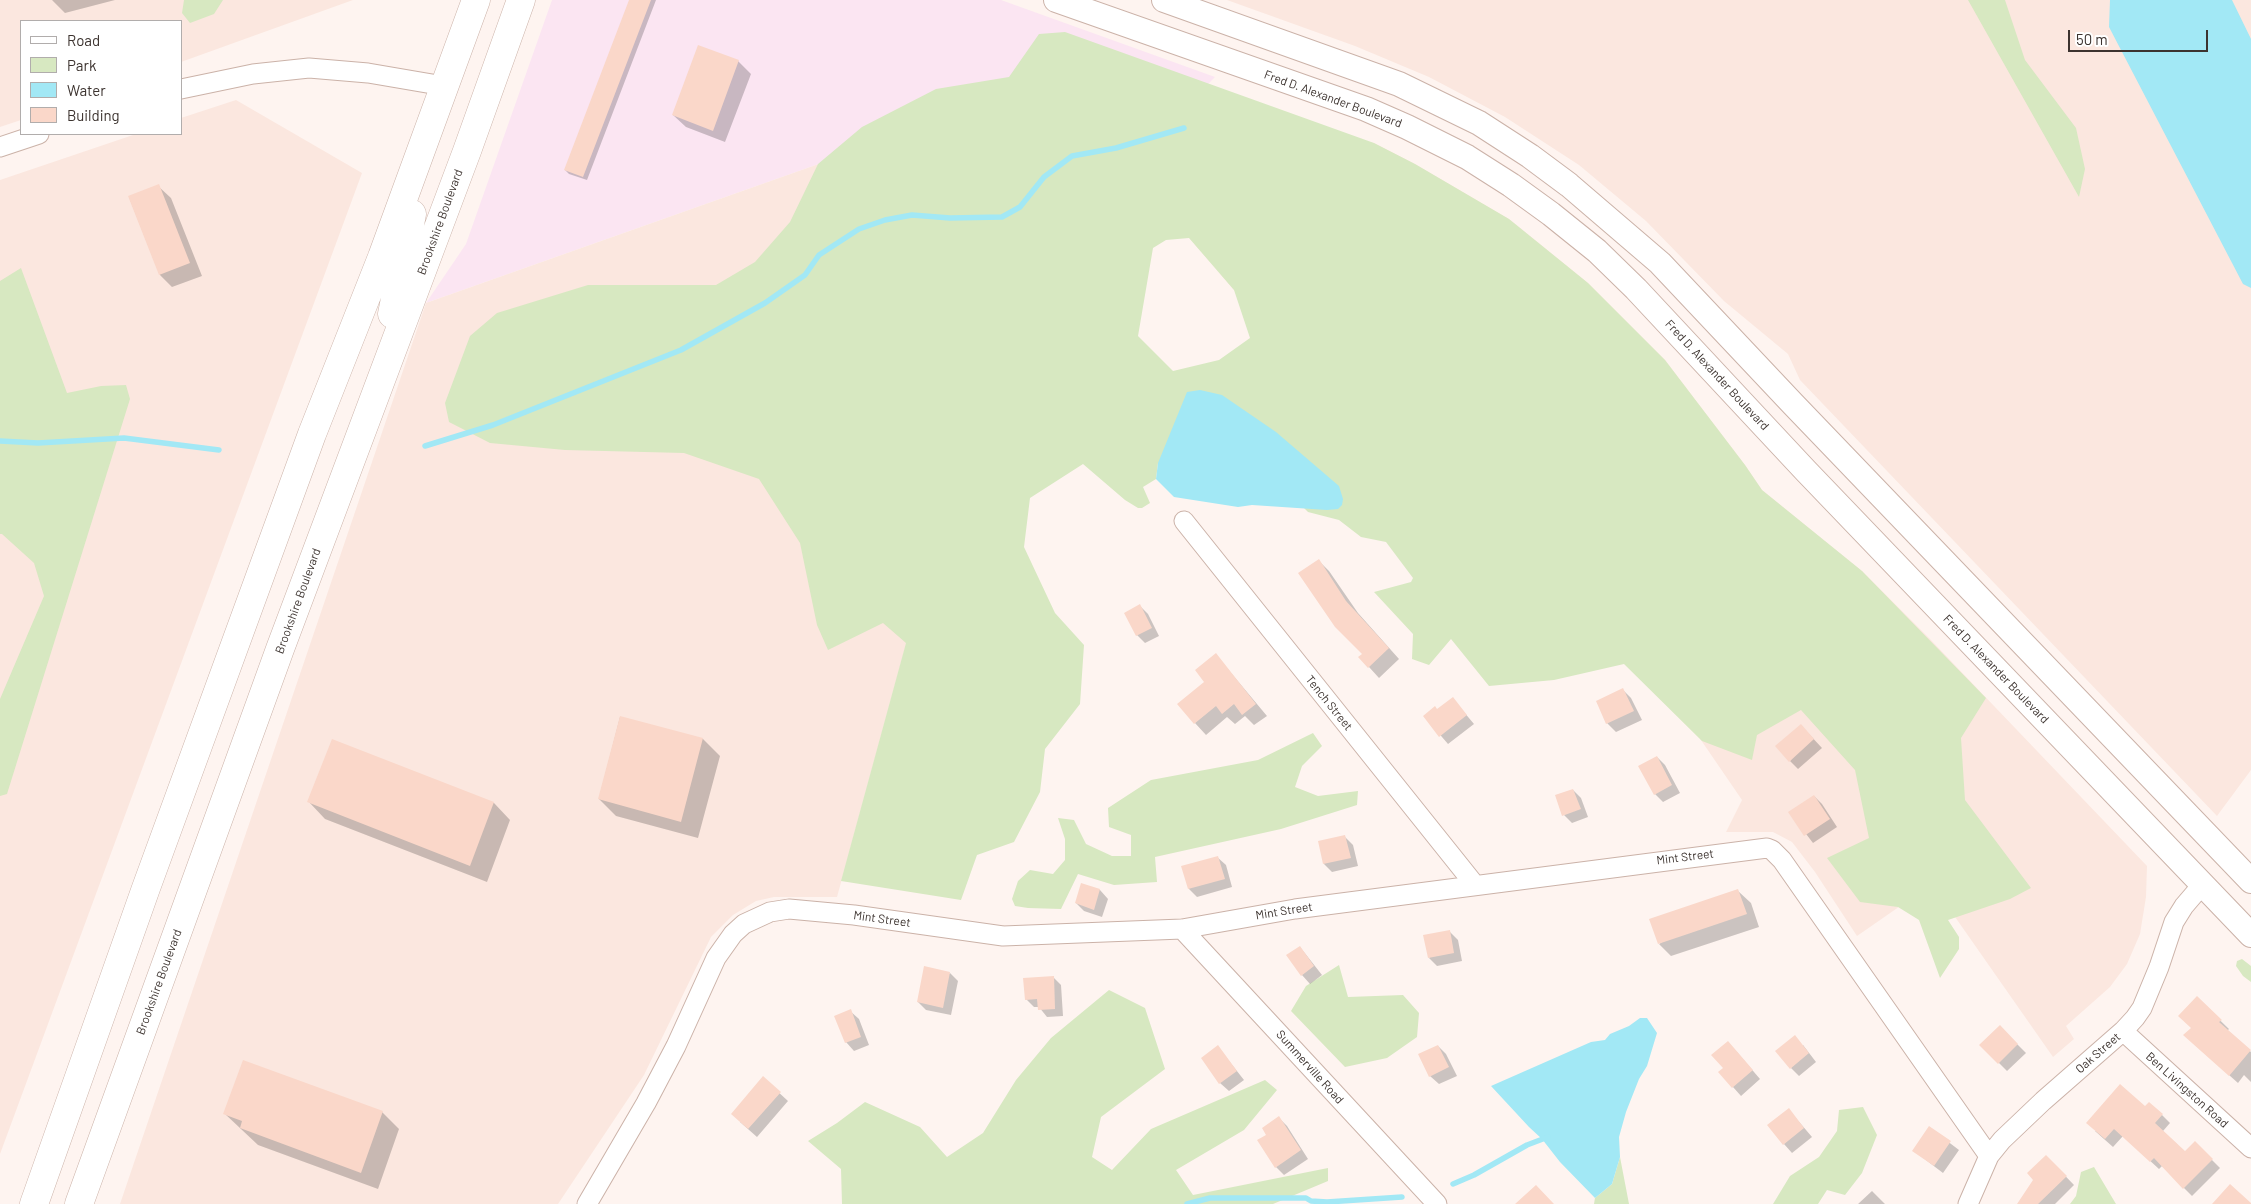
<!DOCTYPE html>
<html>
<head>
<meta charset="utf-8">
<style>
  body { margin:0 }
  #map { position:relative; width:2251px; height:1204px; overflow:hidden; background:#fef4f0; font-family:Barlow,sans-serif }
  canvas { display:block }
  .legend { position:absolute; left:20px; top:20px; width:162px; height:115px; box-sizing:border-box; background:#fff; border:1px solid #b1adac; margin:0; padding:6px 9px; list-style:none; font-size:15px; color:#3c332f }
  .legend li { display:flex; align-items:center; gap:10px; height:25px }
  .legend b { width:25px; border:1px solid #b1adac }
  .scale { position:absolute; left:2068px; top:30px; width:140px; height:22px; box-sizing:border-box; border:2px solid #3c332f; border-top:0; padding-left:6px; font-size:15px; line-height:18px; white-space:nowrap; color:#3c332f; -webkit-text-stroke:4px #fff; paint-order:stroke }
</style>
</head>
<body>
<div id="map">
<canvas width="2251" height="1204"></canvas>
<ul class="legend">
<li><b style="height:6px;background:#fff"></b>Road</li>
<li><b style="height:14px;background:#d7e8c1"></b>Park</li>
<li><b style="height:14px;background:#a2e8f5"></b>Water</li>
<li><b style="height:14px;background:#fad7c9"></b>Building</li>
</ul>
<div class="scale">50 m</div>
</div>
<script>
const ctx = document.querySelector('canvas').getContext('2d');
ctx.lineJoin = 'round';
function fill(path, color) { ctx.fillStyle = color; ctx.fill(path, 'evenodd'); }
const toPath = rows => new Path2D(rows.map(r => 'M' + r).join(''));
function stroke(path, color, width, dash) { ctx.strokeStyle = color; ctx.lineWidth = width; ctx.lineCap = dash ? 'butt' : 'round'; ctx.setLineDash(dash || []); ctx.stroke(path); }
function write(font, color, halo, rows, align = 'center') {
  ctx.font = font + ' Barlow,sans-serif'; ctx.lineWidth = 4; ctx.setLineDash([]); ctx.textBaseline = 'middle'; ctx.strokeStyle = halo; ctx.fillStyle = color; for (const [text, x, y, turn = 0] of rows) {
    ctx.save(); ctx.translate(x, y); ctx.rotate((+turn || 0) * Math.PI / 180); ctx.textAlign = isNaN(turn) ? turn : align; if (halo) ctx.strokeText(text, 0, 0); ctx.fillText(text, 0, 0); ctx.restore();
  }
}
fill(toPath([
  [552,0,1001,0,1215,77,1128,166,1056,80,426,303,466,244]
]), '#fbe5f2');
fill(toPath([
  [0,0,353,0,181,62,181,21,21,21,21,120,0,127],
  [1227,0,2251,0,2251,770,2217,816,1800,380,1788,354,1724,301,1646,221,1579,165,1505,117,1429,77,1355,46],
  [1056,80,1374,143,1415,164,1509,219,1588,283,1665,360,1745,465,1762,490,1862,571,1929,638,2147,866,2146,897,2140,934,2127,964,2110,987,2066,1026,2074,1039,2053,1057,1932,884,1857,936,1815,872,1792,842,1773,832,1726,832,1742,800,1547,515,1463,558,1128,166,972,403,837,897,774,897,756,901,733,915,711,937,644,1075,558,1204,120,1204,426,303],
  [236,100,362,173,0,1154,0,180,136,134,181,134,181,118]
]), '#fbe7df');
fill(toPath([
  [184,0,223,0,214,14,190,23,182,13],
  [1968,0,2005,0,2025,60,2076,128,2085,169,2079,197],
  [1065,32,1374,143,1415,164,1509,219,1588,283,1665,360,1745,465,1762,490,1862,571,1986,698,1961,738,1965,800,2031,888,2010,899,1948,920,1959,937,1959,949,1940,978,1919,920,1898,907,1860,902,1827,858,1869,838,1855,770,1801,710,1757,735,1752,760,1702,741,1624,664,1554,680,1489,686,1451,639,1429,665,1412,659,1413,634,1374,592,1411,582,1413,578,1386,542,1361,537,1339,520,1308,512,1304,508,1338,509,1158,463,1156,479,1143,487,1150,503,1142,508,1138,508,1125,500,1083,464,1030,498,1024,547,1055,613,1084,645,1080,704,1045,749,1040,792,1014,842,977,855,961,900,841,881,906,643,883,623,828,650,817,625,800,543,759,479,684,453,565,450,490,443,449,422,445,403,470,336,497,313,588,285,716,285,755,262,790,222,818,164,862,127,936,89,1009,77,1039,34],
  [1189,238,1234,290,1250,338,1219,360,1173,371,1138,336,1153,248,1166,240],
  [21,268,67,393,101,386,126,385,130,399,7,794,0,796,0,699,44,596,34,563,2,534,0,534,0,281],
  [1313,733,1322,746,1302,766,1295,787,1318,796,1358,791,1357,805,1281,829,1155,857,1157,882,1114,885,1078,874,1061,909,1028,908,1015,906,1012,899,1018,881,1030,870,1053,874,1065,860,1065,839,1058,818,1074,820,1086,844,1112,856,1131,856,1131,835,1109,827,1108,808,1151,780,1258,760],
  [2242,959,2251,966,2251,982,2243,976,2236,966,2237,961],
  [1339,965,1348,997,1403,995,1419,1013,1417,1037,1387,1058,1345,1067,1291,1011,1306,986],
  [1109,990,1145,1008,1165,1069,1101,1117,1092,1157,1112,1170,1151,1129,1265,1080,1277,1090,1244,1130,1176,1170,1193,1195,1328,1168,1328,1181,1273,1204,842,1204,841,1169,808,1141,837,1123,865,1102,920,1127,947,1157,983,1133,1016,1080,1051,1038],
  [1863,1107,1877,1135,1862,1173,1845,1195,1827,1190,1818,1204,1773,1204,1790,1176,1819,1157,1837,1131,1839,1110],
  [1620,1157,1629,1204,1594,1204,1595,1198,1612,1184],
  [2094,1167,2116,1204,2070,1204,2076,1196,2081,1172]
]), '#d7e8c1');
fill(toPath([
  [2110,0,2232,0,2251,39,2251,288,2243,284,2109,27],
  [1200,390,1222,395,1276,432,1339,486,1343,499,1342,505,1338,509,1327,510,1252,505,1238,507,1174,497,1156,479,1158,463,1187,392],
  [1640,1018,1647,1018,1657,1033,1647,1066,1639,1079,1626,1112,1619,1137,1620,1157,1612,1184,1595,1198,1560,1162,1542,1139,1529,1127,1491,1086,1591,1042,1605,1040,1610,1034,1629,1026]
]), '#a2e8f5');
fill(toPath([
  [52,0,115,0,65,13],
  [630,0,656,0,587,180,569,174,565,170],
  [738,61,751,74,725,142,686,127,673,115],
  [158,186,171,198,202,276,172,287,160,275,129,197],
  [1318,560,1329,571,1358,613,1399,659,1379,678,1369,667],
  [1140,606,1148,614,1159,636,1145,643,1137,635],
  [1216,655,1267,716,1254,725,1245,716,1235,724,1227,717,1206,735,1195,723,1205,682],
  [1623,690,1631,698,1642,720,1616,732,1607,723,1597,702],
  [1453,699,1474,724,1448,744,1424,716,1438,711],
  [620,717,703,739,720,756,698,838,616,816,599,799],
  [1809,734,1822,748,1798,769,1790,761],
  [332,741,494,803,510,820,487,882,325,819,309,802],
  [1657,757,1665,765,1680,793,1663,802,1655,794],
  [1573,790,1581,798,1588,817,1572,823,1564,815],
  [1814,796,1822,804,1837,827,1813,843,1790,813],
  [1345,837,1353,845,1358,866,1332,872,1324,864,1319,842],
  [1217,857,1226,865,1232,887,1197,897,1189,889,1183,867],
  [1082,885,1100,890,1108,899,1102,917,1084,911,1076,903],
  [1738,891,1751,903,1759,927,1671,956,1659,944],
  [1450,932,1458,940,1462,961,1437,966,1429,958],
  [1300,947,1322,975,1310,984,1302,975],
  [950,973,958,981,951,1015,926,1010,918,1002],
  [1053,977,1061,985,1063,1016,1047,1017,1039,1007,1034,1007,1026,999],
  [2197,998,2229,1029,2227,1031,2251,1052,2251,1082,2244,1075,2238,1083,2193,1043,2192,1028],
  [850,1011,859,1019,869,1045,854,1051,846,1042],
  [2000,1027,2026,1053,2007,1071,1981,1045],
  [1803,1045,1816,1062,1799,1076,1791,1068],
  [1438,1046,1446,1054,1457,1076,1439,1084,1430,1076],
  [1218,1047,1244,1080,1229,1091,1220,1083],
  [1736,1051,1760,1079,1741,1096,1733,1087],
  [763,1078,788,1101,757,1137,740,1122],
  [2145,1108,2162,1115,2170,1123,2163,1131,2185,1152,2195,1143,2220,1168,2192,1196,2162,1166,2159,1169,2123,1136,2113,1147,2095,1131],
  [1789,1110,1812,1137,1792,1153,1784,1144],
  [382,1112,399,1129,378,1189,258,1145,224,1113],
  [1279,1118,1287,1126,1308,1159,1284,1175,1276,1167,1268,1135],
  [1930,1128,1959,1150,1943,1173,1914,1151],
  [2046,1156,2074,1185,2055,1204,2019,1204,2035,1180],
  [1872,1191,1885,1204,1858,1204]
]), '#0003');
stroke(toPath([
  [0,441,38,443,124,438,219,450],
  [425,446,493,425,681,350,765,303,805,275,819,255,859,229,885,220,912,215,950,218,1002,217,1020,207,1044,177,1072,156,1116,148,1184,128],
  [1453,1184,1474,1175,1527,1145,1548,1137],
  [1187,1204,1210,1198,1306,1198,1311,1201,1327,1202,1402,1197]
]), '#a2e8f5', 5.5);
fill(toPath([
  [629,0,651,0,583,177,564,170],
  [698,45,739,60,713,131,672,115],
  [159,184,190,263,159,275,128,196],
  [1319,559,1346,601,1389,648,1368,668,1358,657,1362,654,1335,627,1298,573],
  [1140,604,1152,628,1136,636,1124,613],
  [1216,653,1256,704,1242,715,1234,704,1222,714,1216,706,1194,724,1177,704,1204,682,1195,670],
  [1623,688,1634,711,1606,724,1596,701],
  [1453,697,1467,715,1439,737,1423,716,1435,706,1437,709],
  [620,716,703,738,681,822,598,799],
  [1801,724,1814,739,1789,762,1775,746],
  [332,739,494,802,470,866,307,802],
  [1657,756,1672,785,1654,795,1638,766],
  [1573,789,1581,809,1562,816,1555,795],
  [1814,795,1830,819,1804,836,1788,812],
  [1345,835,1351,858,1323,864,1318,841],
  [1218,856,1225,879,1188,889,1181,866],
  [1081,883,1100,889,1094,910,1075,903],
  [1738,889,1747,914,1658,944,1649,919],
  [1450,930,1454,953,1428,958,1423,935],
  [1300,946,1314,966,1301,976,1286,955],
  [924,966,950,972,943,1008,917,1002],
  [1054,976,1055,1009,1038,1010,1037,999,1025,1000,1023,978],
  [2197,996,2222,1020,2219,1022,2251,1050,2229,1076,2183,1035,2191,1028,2178,1016],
  [851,1009,861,1037,845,1043,834,1016],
  [2000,1025,2018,1044,1998,1064,1979,1045],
  [1795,1035,1809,1053,1790,1069,1775,1051],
  [1728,1041,1753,1070,1732,1088,1718,1072,1723,1068,1711,1055],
  [1218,1045,1237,1071,1219,1084,1201,1058],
  [1438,1045,1449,1067,1429,1077,1418,1054],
  [243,1060,383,1111,361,1173,240,1128,242,1121,223,1114],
  [763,1076,781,1092,748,1129,731,1114],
  [2120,1084,2145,1106,2149,1102,2163,1114,2155,1123,2185,1151,2195,1141,2213,1159,2183,1189,2154,1158,2150,1162,2114,1129,2105,1139,2086,1123],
  [1789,1108,1804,1128,1783,1145,1767,1125],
  [1279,1116,1301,1150,1275,1168,1257,1140,1266,1135,1262,1128],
  [1929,1126,1951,1141,1934,1166,1912,1151],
  [2046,1155,2067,1176,2038,1204,2017,1204,2033,1180,2027,1173],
  [2230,1184,2251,1203,2251,1204,2212,1204],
  [1536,1185,1554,1204,1515,1204]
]), '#fad7c9');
const minor = toPath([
  [181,89,253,74,309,68,368,73,444,86],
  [0,147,39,134],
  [1184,521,1475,885],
  [1182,929,1437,1204],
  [2123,1031,2251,1148],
  [587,1204,646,1103,676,1046,716,958,733,934,744,924,770,912,789,909,854,915,1003,936,1182,929,1295,909,1767,848,1772,850,1782,860,1989,1156],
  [1968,1204,1989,1156,2002,1140,2043,1101,2123,1031,2135,1018,2142,1008,2159,967,2174,922,2184,906,2202,885]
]);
const major = toPath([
  [1056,0,1366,109,1407,127,1467,157,1511,185,1551,214,1597,251,1636,289,1805,470,2251,935],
  [1164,0,1399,84,1479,123,1530,156,1569,185,1660,263,1792,403,2251,881]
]);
const highway = toPath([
  [392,314,412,214],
  [34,1204,146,888,312,434,382,257,476,0],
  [79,1204,280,649,467,151,521,0]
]);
stroke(minor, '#cbb2a8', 21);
stroke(major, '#cbb2a8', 26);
stroke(highway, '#cbb2a8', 29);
stroke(minor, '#fff', 19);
stroke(major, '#fff', 24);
stroke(highway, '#fff', 28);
write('12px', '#3c332f', '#fff', [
  ["Fred D. Alexander Boulevard",1333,99,20],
  ["Brookshire Boulevard",440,222,-70],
  ["Fred D. Alexander Boulevard",1717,375,47],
  ["Brookshire Boulevard",298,601,-70],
  ["Fred D. Alexander Boulevard",1996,669,46],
  ["Tench Street",1329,703,51],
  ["Mint Street",1685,857,-7],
  ["Mint Street",1284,911,-9],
  ["Mint Street",882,919,8],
  ["Brookshire Boulevard",159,982,-70],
  ["Oak Street",2098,1053,-41],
  ["Summerville Road",1310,1067,48],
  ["Ben Livingston Road",2187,1090,42]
]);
</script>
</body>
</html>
